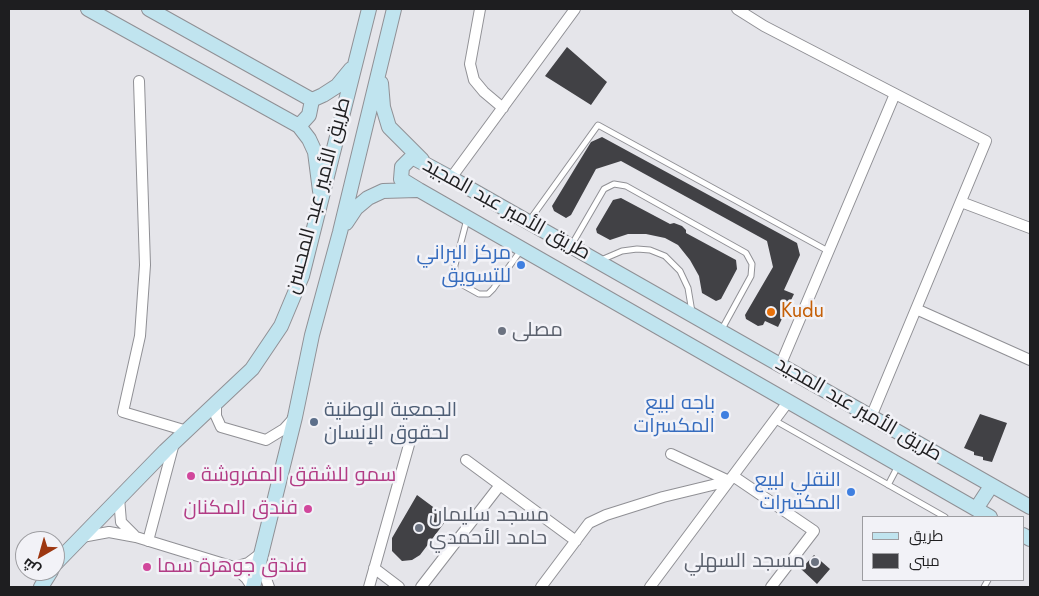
<!DOCTYPE html>
<html>
<head>
<meta charset="utf-8">
<style>
  body { margin:0 }
  #map { position:relative; width:1039px; height:596px; overflow:hidden; background:#e5e5ea; font-family:Jost,Cairo,sans-serif }
  canvas { display:block }
  .frame { position:absolute; inset:0; border:10px solid #1e1e20; pointer-events:none }
  .legend { position:absolute; left:862px; top:516px; width:162px; height:65px; box-sizing:border-box; background:#f2f2f7; border:1px solid #9d9da1; margin:0; padding:6px 9px; list-style:none; font-size:15px; color:#1e1e20 }
  .legend li { display:flex; align-items:center; gap:10px; height:25px }
  .legend b { width:25px; border:1px solid #9d9da1 }
  .north { position:absolute; left:15px; top:531px; width:50px; height:50px; box-sizing:border-box; background:#f2f2f7; border:1px solid #9d9da1; border-radius:50%; rotate:218deg; font-size:14px; font-weight:700; line-height:20px; text-align:center; color:#1e1e20 }
  .north::after { content:''; display:block; margin:auto; width:18px; height:22px; background:#9d3711; clip-path:polygon(50% 0,100% 100%,50% 72%,0 100%) }
</style>
</head>
<body>
<div id="map">
<canvas width="1039" height="596"></canvas>
<div class="frame"></div>
<ul class="legend">
<li><b style="height:6px;background:#c0e4ef"></b>طريق</li>
<li><b style="height:14px;background:#414145"></b>مبنى</li>
</ul>
<div class="north">ش</div>
</div>
<script>
const ctx = document.querySelector('canvas').getContext('2d');
ctx.lineJoin = 'round';
function fill(path, color) { ctx.fillStyle = color; ctx.fill(path, 'evenodd'); }
const toPath = rows => new Path2D(rows.map(r => 'M' + r).join(''));
function stroke(path, color, width, dash) { ctx.strokeStyle = color; ctx.lineWidth = width; ctx.lineCap = dash ? 'butt' : 'round'; ctx.setLineDash(dash || []); ctx.stroke(path); }
function write(font, color, halo, rows, align = 'center') {
  ctx.font = font + ' Jost,Cairo,sans-serif'; ctx.lineWidth = 5; ctx.setLineDash([]); ctx.textBaseline = 'middle'; ctx.strokeStyle = halo; ctx.fillStyle = color; for (const [text, x, y, turn = 0] of rows) {
    ctx.save(); ctx.translate(x, y); ctx.rotate((+turn || 0) * Math.PI / 180); ctx.textAlign = isNaN(turn) ? turn : align; if (halo) ctx.strokeText(text, 0, 0); ctx.fillText(text, 0, 0); ctx.restore();
  }
}
fill(toPath([
  [567,47,607,82,591,105,545,76],
  [602,137,797,243,800,255,784,290,794,294,778,327,765,321,763,325,758,326,746,319,745,315,773,267,767,241,621,161,596,169,571,215,566,218,554,211,552,206,591,142],
  [621,198,670,224,674,223,682,226,686,230,686,233,736,260,737,269,721,299,716,301,702,293,699,276,690,260,678,245,665,238,646,234,628,234,610,240,597,233,596,229,613,200],
  [980,414,1007,423,992,462,983,460,983,457,974,455,974,452,964,448],
  [417,495,448,518,420,555,412,560,402,561,392,551,392,538],
  [814,555,830,569,817,584,801,569]
]), '#414145');
const service = toPath([
  [467,219,455,265,454,274,461,284,479,294,488,294,493,289,521,250],
  [529,221,598,125,828,251],
  [571,246,604,189,614,184,626,186,746,253,752,264,751,276,722,329],
  [601,260,622,251,637,249,650,250,665,256,680,271,688,288,692,312],
  [774,420,945,517],
  [888,485,898,466],
  [984,587,988,580]
]);
const minor = toPath([
  [480,9,470,64,474,80,484,92,503,108],
  [737,9,764,26,986,141,871,417],
  [139,81,145,265,140,336,123,412,187,431],
  [451,178,575,9],
  [961,202,1030,228],
  [916,309,1030,360],
  [780,366,895,94],
  [216,404,216,416,221,427,266,440,284,429,294,418],
  [671,454,729,481],
  [466,460,576,541],
  [733,476,814,531,771,587],
  [119,498,121,522,134,535],
  [82,537,109,532,136,537,234,567,246,578,252,587],
  [148,541,174,443],
  [259,560,269,587],
  [234,567,248,563,260,554],
  [374,568,399,587],
  [369,587,412,434],
  [421,587,500,485],
  [541,587,589,523,606,515,663,497,729,481],
  [650,587,788,402]
]);
const secondary = toPath([
  [88,9,299,126,309,139,315,152,320,191],
  [149,9,312,100,309,115,299,126],
  [381,83,383,107,389,127,422,160],
  [312,100,323,95,337,86,351,69],
  [346,223,356,208,368,198,383,191,417,190],
  [976,509,991,486],
  [990,517,419,190,401,179,402,167,412,157,451,178,1030,507],
  [1023,535,1030,539],
  [55,564,165,451,252,369,281,326,302,276,369,9],
  [41,587,51,571],
  [253,587,295,417,312,335,340,232,394,9]
]);
stroke(service, '#909095', 7);
stroke(minor, '#909095', 12);
stroke(secondary, '#909095', 16);
stroke(service, '#fff', 5);
stroke(minor, '#fff', 10);
stroke(secondary, '#c0e4ef', 14);
for (const [x, y, r, color] of [
  [521,265,5,"#3f7fe0"],
  [771,312,5,"#e8710a"],
  [502,331,5,"#6b7280"],
  [725,415,5,"#3f7fe0"],
  [314,422,5,"#5c6f8a"],
  [191,476,5,"#d1479c"],
  [851,492,5,"#3f7fe0"],
  [308,509,5,"#d1479c"],
  [419,528,5,"#6b7280"],
  [815,562,5,"#6b7280"],
  [147,567,5,"#d1479c"]
]) { const dot = new Path2D(); dot.arc(x, y, r, 0, 2 * Math.PI); ctx.fillStyle = color; ctx.fill(dot); stroke(dot, '#f2f2f7', 2); }
write('20px', '#1e1e20', '#f2f2f7', [
  ["طريق الأمير عبد المحسن",319,196,-75],
  ["طريق الأمير عبد المجيد",506,210,29],
  ["طريق الأمير عبد المجيد",858,410,30]
]);
write('20px', '#366cbe', '#f2f2f7', [
  ["مركز البراني",511,254],
  ["للتسويق",511,277],
  ["باجه لبيع",715,404],
  ["المكسرات",715,427],
  ["النقلي لبيع",841,481],
  ["المكسرات",841,504]
], 'right');
write('20px', '#c56008', '#f2f2f7', [
  ["Kudu",781,312]
], 'left');
write('20px', '#5b616d', '#f2f2f7', [
  ["مصلى",512,331],
  ["مسجد سليمان",429,516],
  ["حامد الأحمدي",429,539],
  ["مسجد السهلي",805,562,"right"]
], 'left');
write('20px', '#4e5e75', '#f2f2f7', [
  ["الجمعية الوطنية",324,411],
  ["لحقوق الإنسان",324,434]
], 'left');
write('20px', '#b23c85', '#f2f2f7', [
  ["سمو للشقق المفروشة",201,476],
  ["فندق المكنان",298,509,"right"],
  ["فندق جوهرة سما",157,567]
], 'left');
</script>
</body>
</html>
